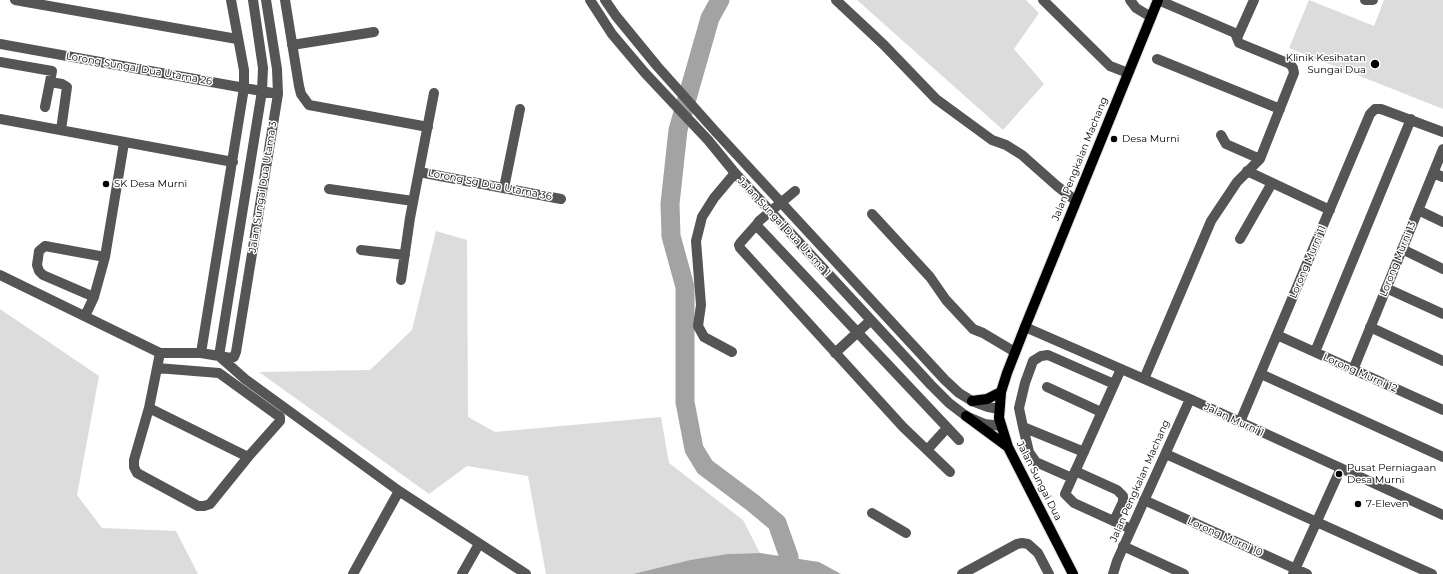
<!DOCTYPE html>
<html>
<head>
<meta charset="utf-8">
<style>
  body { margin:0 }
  canvas { display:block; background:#fff }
</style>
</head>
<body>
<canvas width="1443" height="574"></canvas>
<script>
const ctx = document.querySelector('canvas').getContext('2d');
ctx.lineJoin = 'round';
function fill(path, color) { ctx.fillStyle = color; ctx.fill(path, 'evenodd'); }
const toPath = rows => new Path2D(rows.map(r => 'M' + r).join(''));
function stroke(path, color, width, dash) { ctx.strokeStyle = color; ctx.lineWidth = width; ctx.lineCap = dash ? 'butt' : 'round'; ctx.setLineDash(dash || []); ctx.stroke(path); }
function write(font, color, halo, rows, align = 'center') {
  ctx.font = font + ' Montserrat,sans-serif'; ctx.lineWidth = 3; ctx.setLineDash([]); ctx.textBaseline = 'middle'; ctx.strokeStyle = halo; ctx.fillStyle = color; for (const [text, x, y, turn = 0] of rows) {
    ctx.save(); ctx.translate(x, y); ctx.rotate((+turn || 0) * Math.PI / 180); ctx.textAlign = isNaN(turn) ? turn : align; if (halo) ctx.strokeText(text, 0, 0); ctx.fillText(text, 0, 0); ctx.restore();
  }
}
fill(toPath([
  [857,0,1026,0,1039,13,1014,49,1044,84,1003,130],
  [1309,0,1374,26,1384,0,1443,0,1443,109,1289,48],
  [436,231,467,240,468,417,495,432,661,417,669,463,743,520,760,553,727,554,690,560,633,574,546,574,528,476,467,466,429,494,259,372,370,370,412,330],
  [0,309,99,376,77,495,102,528,176,531,198,574,0,574]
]), '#dcdcdc');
fill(toPath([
  [760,553,819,562,841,574,633,574,690,560,727,554]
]), '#a3a3a3');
stroke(toPath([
  [720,0,710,18,678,130,670,204,671,236,685,287,685,402,694,449,705,467,753,503,777,523,789,557,789,574]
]), '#a3a3a3', 19);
const major = toPath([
  [972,401,987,399,1001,392],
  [966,416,1008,447],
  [1073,574,1008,447,999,418,1001,392,1007,373,1025,327,1158,0]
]);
stroke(major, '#dbdbdb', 12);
stroke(toPath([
  [15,0,237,39],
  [285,0,299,86,301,94,309,105,428,127],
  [590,0,612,34,645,73,708,140,735,173,931,385,949,403,966,416,985,424,1001,426],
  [605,0,616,16,657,66,715,131,945,380,959,393,972,401,988,407,999,409],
  [836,0,884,45,936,99,992,140,1006,145,1022,155,1057,186,1076,201],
  [1043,0,1110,66,1128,73],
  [1130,0,1136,8,1151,17],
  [1365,0,1373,0],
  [1237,38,1254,0],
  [0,44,278,94],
  [292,45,374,32],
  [1157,59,1280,109],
  [0,62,52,71,50,82],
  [45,107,50,82,62,84,67,87,61,130],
  [0,119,233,162],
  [1221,135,1226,144,1260,159],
  [1247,171,1330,210],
  [419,172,561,199],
  [1433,173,1443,177],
  [504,188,520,109],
  [329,189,413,201],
  [795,191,759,221,757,224,759,228,959,440],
  [1418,210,1443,222],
  [872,214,930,277,946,300,973,329,983,333,1015,352],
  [757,224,741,242,739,245,740,248,903,427,950,472],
  [1240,239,1272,183],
  [1402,249,1443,269],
  [361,250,405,255],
  [105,257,45,246,39,251,37,265,39,271,43,275,94,297,105,257,124,143],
  [0,275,160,353,201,353,231,358,234,357,236,352,278,94,277,69,266,0],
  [401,280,410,218,434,93],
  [1386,288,1443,314],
  [85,316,94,297],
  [1025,327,1190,399,1443,515],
  [1370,327,1443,361],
  [1277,335,1443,410],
  [732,352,704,337,698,326,701,305,696,241,702,217,714,198,735,173],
  [1315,352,1411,119],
  [160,353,149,408,248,457],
  [201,353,244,88,244,70,231,0],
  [835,353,871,320],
  [219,356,245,379,399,491,526,574],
  [219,356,262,91,263,68,253,0],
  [1121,369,1065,494,1074,503,1131,529],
  [1353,370,1443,149],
  [1261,374,1443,457],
  [1144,379,1211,221,1237,182,1260,159,1294,73,1293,68,1290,64,1239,43,1235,33,1158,0],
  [1047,387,1101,412],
  [149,408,134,460,134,467,137,473,198,506,204,506,210,504,248,457,280,421,280,417,277,415,219,373,157,368],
  [1240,422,1370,114,1375,109,1381,109,1443,132],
  [1023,427,1084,452],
  [927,450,947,428],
  [1166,454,1432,574],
  [1075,471,1117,490,1123,496,1123,502,1114,521],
  [1072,478,1036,462,1029,452,1023,427,1019,408,1025,383,1033,361,1041,356,1048,355,1114,384],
  [1144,500,1307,574],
  [872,513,906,533],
  [1123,546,1184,574],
  [353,574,399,491],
  [462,574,479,544],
  [962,574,1017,544,1022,543,1028,544,1038,553,1049,574],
  [1113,574,1117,561,1190,399],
  [1293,574,1341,468]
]), '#555', 10);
stroke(major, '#000', 10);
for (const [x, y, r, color] of [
  [1375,64,5,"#000"],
  [1114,139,4,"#000"],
  [106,184,4,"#000"],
  [1339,474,4,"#000"],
  [1358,504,4,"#000"]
]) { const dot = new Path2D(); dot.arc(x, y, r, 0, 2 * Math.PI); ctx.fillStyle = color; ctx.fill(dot); stroke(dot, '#fff', 1.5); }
write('10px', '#000', '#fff', [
  ["Klinik Kesihatan",1366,58,"right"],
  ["Sungai Dua",1366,70,"right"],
  ["Desa Murni",1122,139],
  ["SK Desa Murni",114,184],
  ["Pusat Perniagaan",1347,468],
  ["Desa Murni",1347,480],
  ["7-Eleven",1366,504]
], 'left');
write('10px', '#000', '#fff', [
  ["Lorong Sungai Dua Utama 26",139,69,10],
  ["Jalan Pengkalan Machang",1080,159,-68],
  ["Lorong Sg Dua Utama 36",490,185,11],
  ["Jalan Sungai Dua Utama 3",263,187,-81],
  ["Jalan Sungai Dua Utama 1",784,227,47],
  ["Lorong Murni 13",1398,259,-68],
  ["Lorong Murni 11",1308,262,-67],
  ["Lorong Murni 12",1360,373,24],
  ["Jalan Murni 1",1234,420,25],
  ["Jalan Sungai Dua",1039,481,63],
  ["Jalan Pengkalan Machang",1140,481,-66],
  ["Lorong Murni 10",1225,537,24]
]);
</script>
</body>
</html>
